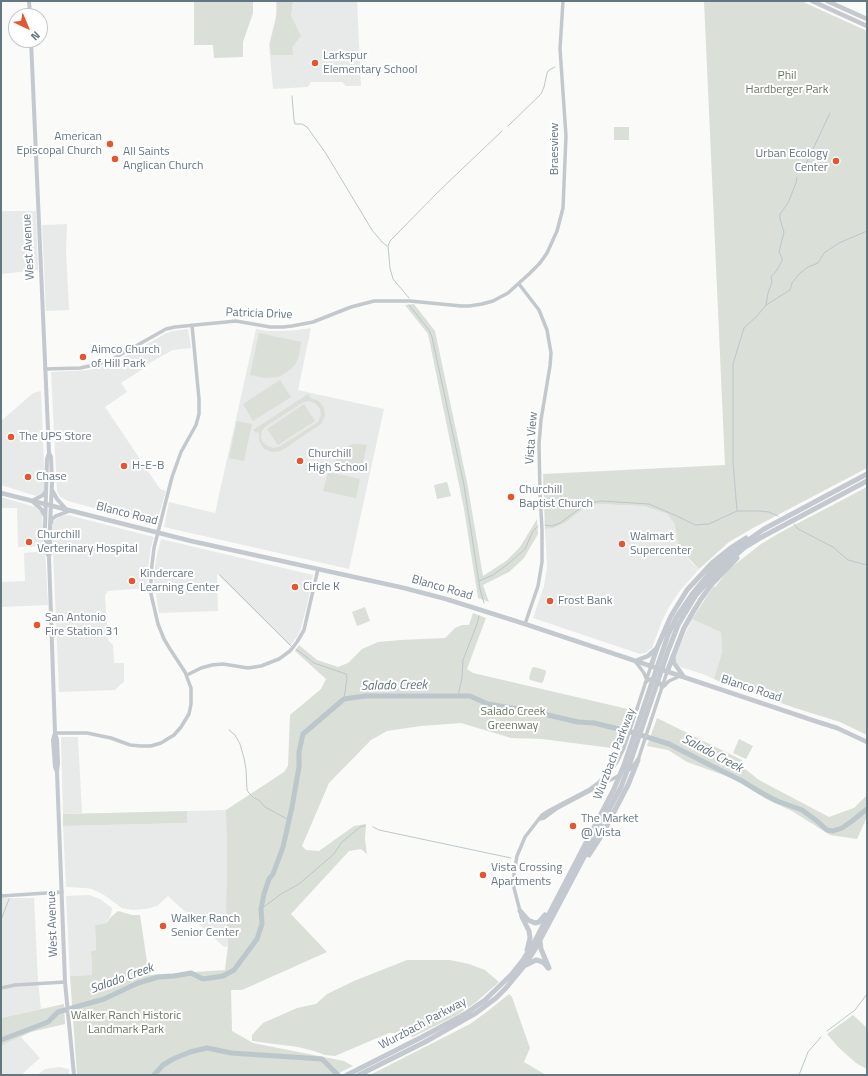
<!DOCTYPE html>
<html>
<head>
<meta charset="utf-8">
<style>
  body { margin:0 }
  #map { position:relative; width:868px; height:1076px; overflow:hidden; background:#fafaf8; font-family:"Titillium Web",sans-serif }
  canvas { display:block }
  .frame { position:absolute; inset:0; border:2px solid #657683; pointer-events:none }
  .north { position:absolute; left:8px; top:8px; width:40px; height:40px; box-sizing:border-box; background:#fff; border:1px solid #c1c8cd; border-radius:50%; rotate:136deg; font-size:11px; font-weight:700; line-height:16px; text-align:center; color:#657683 }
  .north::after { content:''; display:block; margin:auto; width:14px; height:18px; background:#e4572e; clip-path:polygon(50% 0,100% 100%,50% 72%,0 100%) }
</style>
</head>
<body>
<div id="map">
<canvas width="868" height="1076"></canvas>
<div class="frame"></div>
<div class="north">N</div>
</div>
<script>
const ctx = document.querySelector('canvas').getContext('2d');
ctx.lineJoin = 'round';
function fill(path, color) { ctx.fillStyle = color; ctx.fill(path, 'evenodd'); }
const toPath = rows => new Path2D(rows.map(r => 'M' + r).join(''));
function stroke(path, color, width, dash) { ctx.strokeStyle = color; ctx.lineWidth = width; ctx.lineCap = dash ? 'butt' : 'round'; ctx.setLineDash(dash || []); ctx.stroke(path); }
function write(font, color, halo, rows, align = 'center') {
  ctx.font = font + ' "Titillium Web",sans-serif'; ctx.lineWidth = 4; ctx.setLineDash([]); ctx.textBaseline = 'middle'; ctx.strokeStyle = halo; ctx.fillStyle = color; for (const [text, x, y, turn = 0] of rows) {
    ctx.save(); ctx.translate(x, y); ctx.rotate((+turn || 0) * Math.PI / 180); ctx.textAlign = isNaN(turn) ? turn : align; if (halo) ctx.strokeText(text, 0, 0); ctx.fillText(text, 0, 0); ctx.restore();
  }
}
fill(toPath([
  [276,1,357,1,361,86,346,86,342,82,311,82,308,87,273,89,269,44,276,17],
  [1,211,36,211,38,270,1,274],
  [67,224,66,250,69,310,46,311,42,225],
  [311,328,298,390,384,409,349,569,164,527,169,502,215,513,256,329,268,331,283,331,297,330],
  [188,329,191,348,173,350,142,367,143,369,121,383,127,392,105,407,160,489,166,491,156,525,68,501,61,497,57,492,51,372,88,370,111,364,165,334,172,331],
  [41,391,45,488,42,493,36,496,1,485,1,421,33,393],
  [1,497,35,507,42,513,44,546,18,547,17,508,1,508],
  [598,504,642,506,667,514,674,523,676,530,677,540,690,561,699,569,679,592,669,607,662,621,652,648,645,653,640,654,533,618,544,586,547,567,545,529,554,528,565,523,584,508],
  [68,515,154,537,151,547,148,569,147,588,108,591,105,595,108,640,113,645,114,663,124,663,124,682,121,684,115,690,59,692,52,527,53,523,56,519,61,516],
  [161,539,313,575,308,601,301,628,298,635,290,646,217,574,218,611,159,613,155,589,154,575,156,559],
  [45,551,48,605,1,607,1,582,25,581,24,553],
  [692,619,721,631,722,652,714,679,703,674,680,667,677,664,675,661,675,657],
  [61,737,78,737,82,813,63,814],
  [226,810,227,864,226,906,228,946,224,947,168,896,157,906,146,909,132,910,122,908,104,895,92,889,85,888,66,887,63,826,187,823,187,811],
  [89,895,100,899,112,908,111,914,107,923,95,925,96,950,91,951,92,975,70,976,66,896],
  [1,898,34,898,38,981,41,1009,1,1018],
  [21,1037,40,1058,21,1075,1,1075,1,1046],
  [59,1067,69,1069,69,1075,37,1075,45,1069]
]), '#e8e9e9');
fill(toPath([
  [194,1,253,1,253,13,243,42,243,57,214,58,213,45,194,45],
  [277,1,293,1,293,4,292,4,292,10,291,12,291,16,301,36,292,47,293,55,271,55,270,44,277,13],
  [704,1,801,1,867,31,867,468,753,528,729,542,699,569,681,550,677,540,676,530,674,523,667,514,643,506,598,504,584,508,565,523,554,528,545,529,543,474,725,465],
  [614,127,629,127,629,140,614,140],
  [414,304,435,331,467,482,483,576,506,561,520,547,537,519,538,534,524,558,509,572,483,585,489,602,478,598,464,509,428,334,405,305],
  [259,333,301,342,299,356,296,363,291,369,284,374,278,377,265,378,250,375],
  [280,380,291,397,253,421,243,404],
  [308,394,310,398,319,401,324,408,325,416,321,424,281,451,272,452,264,449,259,441,259,432,256,433,253,430],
  [308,401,315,403,320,409,321,415,318,422,279,447,273,448,266,445,262,441,261,437,262,431,265,427,302,403],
  [304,404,315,421,278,445,267,429],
  [237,421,252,424,244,461,229,458],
  [353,444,358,444,367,445,361,470,359,472,334,466,335,461,340,452,348,446],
  [328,472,360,479,356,498,323,491],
  [447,482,451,496,437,499,434,485],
  [867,487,867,735,840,722,795,708,739,688,720,682,714,679,722,652,721,632,692,619,709,593,714,586,715,587,729,569,761,544,781,532],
  [365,607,370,621,357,626,352,612],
  [473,613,486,618,467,669,473,673,632,710,619,749,542,739,511,738,461,723,421,726,387,731,371,740,329,783,302,846,306,850,319,851,354,826,366,824,365,839,367,854,361,849,349,851,291,914,327,952,242,990,231,990,232,1031,253,1043,344,1061,353,1066,335,1075,77,1075,70,976,92,975,91,951,96,950,95,925,107,923,110,918,118,911,132,915,140,915,149,975,225,970,228,946,226,906,227,864,226,810,284,772,288,766,290,715,321,689,326,679,295,651,299,645,317,660,338,667,348,663,362,649,378,642,400,640,445,638,455,628,462,625,469,625],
  [534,667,545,670,546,672,543,682,541,683,530,680,529,678,532,668],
  [657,718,742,760,745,769,759,780,829,817,854,808,867,795,867,817,857,839,830,835,792,811,766,799,740,781,687,762,668,750,647,746],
  [739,739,753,746,746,759,733,753],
  [187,811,187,823,63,826,63,814],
  [407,960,450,960,469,964,485,970,499,982,475,1003,457,1015,413,1037,400,1033,389,1033,335,1056,325,1055,314,1051,298,1047,252,1041,252,1035,263,1023,297,1008,316,1004,327,994,354,981],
  [509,994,512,997,530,1048,524,1062,546,1075,370,1075,470,1024,488,1011],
  [64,1004,65,1024,31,1032,1,1046,1,1018],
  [853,1015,867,1028,867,1069,856,1063,838,1047,827,1034]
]), '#dadfd7');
stroke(toPath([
  [292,96,294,120,295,124,302,124,307,127,325,152,372,230,382,242,387,246],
  [508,126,541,94,544,87,547,73,549,70,555,67],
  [804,168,830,113],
  [409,298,393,279,390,268,388,246,390,241,439,191,502,131],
  [409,305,429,330,432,337,464,485,480,589,484,603],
  [766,305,768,293,772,282,771,277,777,270,782,261,782,258,779,252,784,232,780,219,780,214,788,203,796,183,797,177],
  [737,511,733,462,733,364,744,328,757,316,766,305,790,290,792,283,799,274,808,267,818,263,824,253,839,243,867,231],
  [794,524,798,529,833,547,848,560,867,565],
  [545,525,552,526,560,523,586,504,601,501,649,504,677,516,695,525,709,524,737,511,760,511,769,512,778,516],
  [220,575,291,646],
  [479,581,493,575,508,564,525,549,533,531,538,526],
  [296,649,314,663,346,674,347,678,344,699],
  [458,696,462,678,463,660,477,624,479,616],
  [229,730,235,735,240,744,244,758,246,769,247,790,249,793,253,797],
  [255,798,260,801,265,807,289,820],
  [373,827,379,830,511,858],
  [261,909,281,894,299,884,334,854,341,843,359,828,362,826,365,826],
  [1,920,9,899],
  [827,1031,855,1010,867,994],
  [799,1075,808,1052,821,1037]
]), '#bbc7cb', 1);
stroke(toPath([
  [1,1040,48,1022,58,1012,104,999,138,983,158,977,174,976,191,973,203,979,223,976,234,970,257,939,262,924,261,909,264,894,269,879,273,874,283,847,292,807,299,767,299,752,303,734,344,699,365,696,470,696,488,704,535,712,578,722,594,723,631,732,669,744,706,763,742,781,760,792,777,801,802,810,817,821,827,830,833,831,842,828,852,821,867,809],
  [154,1075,163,1065,173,1059,190,1052,207,1048,231,1053,322,1059,338,1075]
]), '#bbc7cb', 5);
stroke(toPath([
  [519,284,539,310,547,330,551,353,550,366,541,420,539,444,540,493,542,530,542,562,538,586,525,624],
  [45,369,80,368,99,364,111,360,166,329,175,327,236,321,270,327,283,327,292,326,313,322,351,307,374,301,410,301,461,306,469,306,482,304,493,301,508,293,529,274,540,263,547,253,557,231,563,208,566,136,560,49,563,1],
  [635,661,644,673,646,678],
  [187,675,201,668,212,665,223,664,248,668,261,666,279,659,290,651,297,642,304,630,318,569],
  [645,683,650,679,657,681,660,683,662,688],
  [664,686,669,681,680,676],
  [55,733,87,733,111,738,130,745,141,746,151,746,161,743,174,735,181,727,189,714,191,704,191,688,185,672,170,649,164,639,158,624,151,594,151,573,154,548,172,477,181,452,196,425,199,414,199,399,192,325],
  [627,771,630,769,638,760,667,672],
  [540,819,544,818,556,809,620,775],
  [1,896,62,892],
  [520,911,514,888,514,873,517,856,525,837,542,815,550,810,590,789,598,783,612,769,617,762,624,748,651,666],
  [1,988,15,985,65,982]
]), '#c3c8cc', 3.5);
stroke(toPath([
  [29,1,30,16],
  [31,40,49,453,47,459,45,528,47,553,49,557],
  [49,453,51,457,52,482,50,525,50,553,49,557,55,733,53,740,55,767,57,772,65,982,74,1075],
  [52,490,57,499,66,509],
  [45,516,41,509,32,501,43,495,46,491],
  [51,523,52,519,56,516,69,511],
  [55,734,57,739,58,763,57,772]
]), '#c3c9ce', 4);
stroke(toPath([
  [812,1,867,26],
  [827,1,867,19],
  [1,493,191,541,404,588,446,599,525,624,818,722,837,728,867,742],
  [673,656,674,663,684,677],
  [635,661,648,656,657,648]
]), '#c3c9ce', 4.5);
stroke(toPath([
  [651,666,657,648,671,616,687,590,712,563,732,547,746,538],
  [667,672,684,628,693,612,701,599,712,584,737,558],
  [589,855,602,835,628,785,638,760],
  [520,911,528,920,535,923,539,922,545,915],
  [521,912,522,917,529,931,530,938,527,950],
  [540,941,541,949,549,968],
  [526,965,536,960,540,961,544,963,548,968],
  [347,1075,422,1037,465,1014,485,1000,511,975,523,960,536,939,614,789,624,765,668,635,676,618,693,593,712,570,737,548,764,529,867,474],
  [359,1075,425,1042,476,1013,496,998,506,988,525,965,534,951,548,925,621,787,630,763,668,651,678,625,696,595,713,576,730,560,745,547,760,538,867,481]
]), '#c3c9ce', 5);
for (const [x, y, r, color] of [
  [315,63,4,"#e4572e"],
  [110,144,4,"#e4572e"],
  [115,159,4,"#e4572e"],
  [836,161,4,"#e4572e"],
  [83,357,4,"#e4572e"],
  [11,437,4,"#e4572e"],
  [300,461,4,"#e4572e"],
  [124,466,4,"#e4572e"],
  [28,477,4,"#e4572e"],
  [511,497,4,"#e4572e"],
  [29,542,4,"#e4572e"],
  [622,544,4,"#e4572e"],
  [132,581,4,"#e4572e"],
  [295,587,4,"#e4572e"],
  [550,601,4,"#e4572e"],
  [37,625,4,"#e4572e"],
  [573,826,4,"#e4572e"],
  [483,875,4,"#e4572e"],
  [163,926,4,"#e4572e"]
]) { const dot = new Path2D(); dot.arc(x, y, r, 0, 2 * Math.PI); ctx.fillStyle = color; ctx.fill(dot); stroke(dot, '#fff', 1.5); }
write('12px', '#657683', '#fff', [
  ["Larkspur",323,56],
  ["Elementary School",323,70],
  ["American",102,137,"right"],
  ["Episcopal Church",102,151,"right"],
  ["All Saints",123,152],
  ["Anglican Church",123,166],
  ["Urban Ecology",828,154,"right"],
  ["Center",828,168,"right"],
  ["Aimco Church",91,350],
  ["of Hill Park",91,364],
  ["The UPS Store",19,437],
  ["Churchill",308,454],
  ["High School",308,468],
  ["H-E-B",132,466],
  ["Chase",36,477],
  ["Churchill",519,490],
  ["Baptist Church",519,504],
  ["Churchill",37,535],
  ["Verterinary Hospital",37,549],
  ["Walmart",630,537],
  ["Supercenter",630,551],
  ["Kindercare",140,574],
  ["Learning Center",140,588],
  ["Circle K",303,587],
  ["Frost Bank",558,601],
  ["San Antonio",45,618],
  ["Fire Station 31",45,632],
  ["The Market",581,819],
  ["@ Vista",581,833],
  ["Vista Crossing",491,868],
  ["Apartments",491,882],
  ["Walker Ranch",171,919],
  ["Senior Center",171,933]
], 'left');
write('12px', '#687a64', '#fff', [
  ["Phil",787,76],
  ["Hardberger Park",787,90],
  ["Salado Creek",513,712],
  ["Greenway",513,726],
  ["Walker Ranch Historic",126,1016],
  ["Landmark Park",126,1030]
]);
write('12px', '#657683', '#fff', [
  ["Braesview",555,149,-90],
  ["West Avenue",29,247,-93],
  ["Patricia Drive",259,314,2],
  ["Vista View",532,438,-86],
  ["Blanco Road",127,514,14],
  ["Blanco Road",442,588,16],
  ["Blanco Road",751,689,18],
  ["Wurzbach Parkway",615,754,-69],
  ["West Avenue",53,924,-92],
  ["Wurzbach Parkway",423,1024,-28]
]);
write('italic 13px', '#60757c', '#fff', [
  ["Salado Creek",394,686,-1],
  ["Salado Creek",712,754,28],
  ["Salado Creek",122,979,-20]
]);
</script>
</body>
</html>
